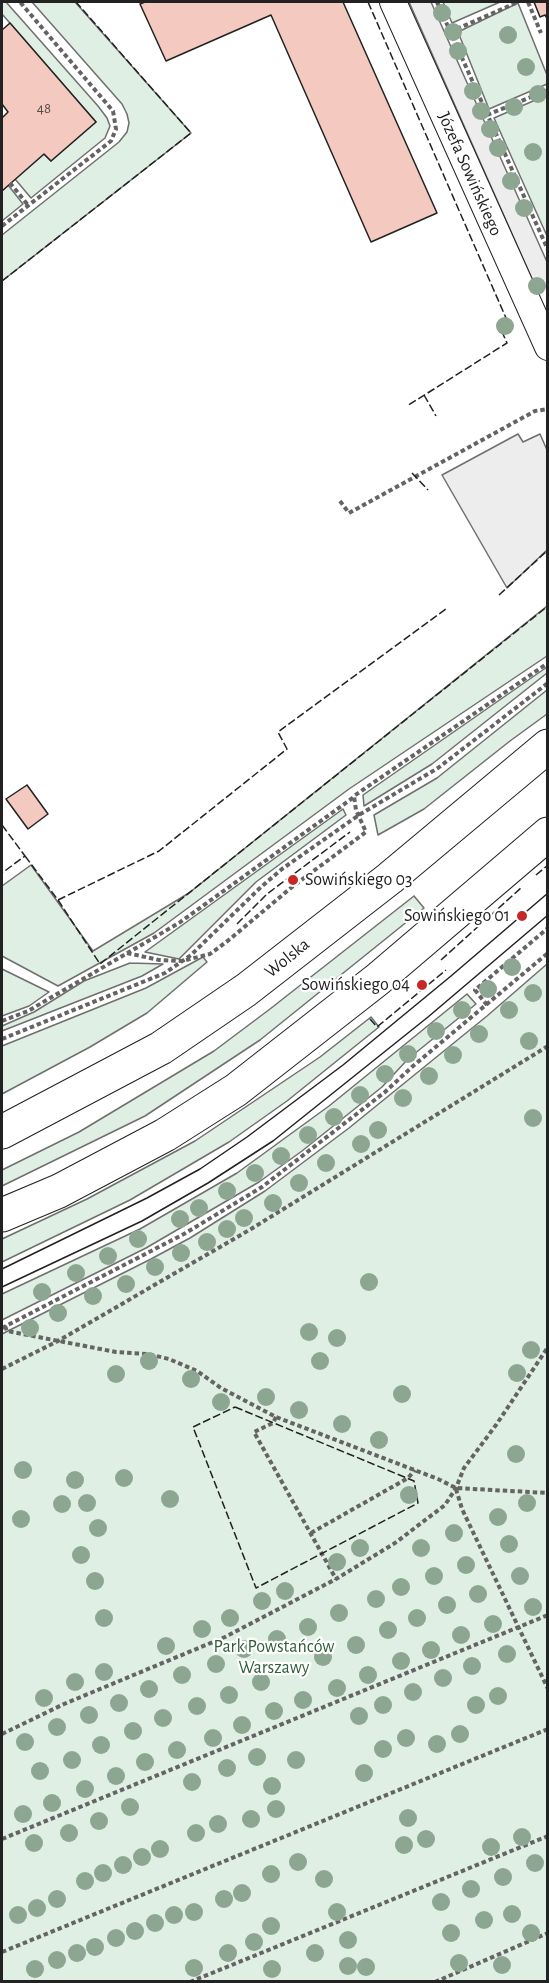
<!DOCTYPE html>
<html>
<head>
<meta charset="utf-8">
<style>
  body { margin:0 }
  #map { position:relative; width:549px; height:1983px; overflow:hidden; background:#fff; font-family:"Alegreya Sans",sans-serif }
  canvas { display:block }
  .frame { position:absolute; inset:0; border:3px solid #222; pointer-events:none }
</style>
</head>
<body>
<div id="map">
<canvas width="549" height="1983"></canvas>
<div class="frame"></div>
</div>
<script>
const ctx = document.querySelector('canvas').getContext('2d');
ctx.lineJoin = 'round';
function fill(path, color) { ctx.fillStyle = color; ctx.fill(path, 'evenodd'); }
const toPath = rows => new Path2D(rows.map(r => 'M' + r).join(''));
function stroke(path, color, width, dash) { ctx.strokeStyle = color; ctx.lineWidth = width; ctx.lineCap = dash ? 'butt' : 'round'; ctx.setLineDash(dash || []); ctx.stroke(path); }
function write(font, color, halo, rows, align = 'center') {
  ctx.font = font + ' "Alegreya Sans",sans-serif'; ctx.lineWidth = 4.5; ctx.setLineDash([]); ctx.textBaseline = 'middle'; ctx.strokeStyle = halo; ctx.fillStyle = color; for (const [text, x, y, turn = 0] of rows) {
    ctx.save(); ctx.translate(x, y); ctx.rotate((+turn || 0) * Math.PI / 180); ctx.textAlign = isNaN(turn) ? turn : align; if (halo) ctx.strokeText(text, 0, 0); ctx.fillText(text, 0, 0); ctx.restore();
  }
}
const green = toPath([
  [2,2,6,2,98,106,107,118,110,126,105,138,31,198,15,179,44,154,51,161,96,122,2,14,2,2],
  [32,2,75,2,191,133,2,281,2,235,119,142,127,132,129,123,127,114,122,104,32,2],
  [443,2,500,2,452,23,443,2],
  [518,3,547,75,547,84,489,109,458,32,518,3],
  [547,95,547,236,494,118,547,95],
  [8,185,23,204,2,221,2,191,8,185],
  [547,606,547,656,349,789,154,933,58,986,2,956,2,886,31,865,93,951,189,893,547,606],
  [547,667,547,673,432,764,364,806,363,795,547,667],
  [547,690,547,714,510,741,424,809,378,835,374,815,437,778,547,690],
  [343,809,346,815,256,882,179,959,145,952,343,809],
  [414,896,424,908,260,1040,145,1116,2,1186,2,1170,79,1132,214,1051,270,1009,414,896],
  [203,957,207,962,147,1013,90,1047,2,1094,2,1046,146,988,203,957],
  [130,963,163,964,142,976,2,1031,2,1026,34,1012,84,981,130,963],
  [547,964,547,1981,2,1981,2,1334,151,1259,190,1238,265,1191,349,1128,487,1016,547,964],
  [2,969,49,992,29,1006,2,1016,2,969],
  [467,994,476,1004,408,1059,382,1087,302,1151,259,1182,146,1248,2,1320,2,1294,140,1229,237,1173,329,1106,467,994],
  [371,1017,379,1027,287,1101,229,1142,130,1200,2,1262,2,1239,87,1199,195,1141,320,1057,371,1017]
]);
fill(green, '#e0efe3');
stroke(green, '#6f6f6f', 1.5);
const parking = toPath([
  [409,2,431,2,547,262,547,286,537,290,409,2],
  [518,434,523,442,540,434,547,450,547,550,507,588,442,475,518,434]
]);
fill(parking, '#ededed');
stroke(parking, '#6f6f6f', 1.5);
const building = toPath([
  [145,2,343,2,437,213,371,242,271,15,166,61,140,4,145,2],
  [534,2,548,2,548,20,545,15,540,17,534,2],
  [10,23,96,122,51,161,44,154,2,191,2,118,8,112,2,104,2,30,10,23],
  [27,785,48,814,28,829,6,799,27,785]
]);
fill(building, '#f3c9c0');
stroke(building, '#222', 1.5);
const minor = toPath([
  [393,2,548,347]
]);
const secondary = toPath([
  [2,1132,161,1048,246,990,390,878,548,746],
  [2,1215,59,1191,165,1135,236,1090,378,979,548,834]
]);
stroke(minor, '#222', 28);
stroke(secondary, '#222', 35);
stroke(toPath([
  [437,2,548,250],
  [528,2,541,33],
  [450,32,518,2],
  [487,115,548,90],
  [10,183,28,205],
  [2,226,111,141,116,129,113,111,20,2],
  [340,501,349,513,535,411,548,409],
  [127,953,159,960,182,961,210,954,230,939,292,887,366,832,356,810,354,796,548,663],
  [487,1005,475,990,548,928],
  [2,1021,28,1011,179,923,354,797],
  [2,1039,165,973,191,955,261,887,282,869,359,815,438,768,548,683],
  [5,1326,7,1331,116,1352,148,1354,169,1359,197,1371,221,1388,276,1417,438,1479,456,1488,548,1493],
  [2,1328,184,1234,262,1187,385,1092,413,1066,548,953],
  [2,1369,58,1341,251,1229,548,1046],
  [276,1417,273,1423,254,1432,336,1579],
  [456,1489,462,1509,548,1689],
  [311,1533,408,1478,415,1470],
  [2,1734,64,1704,225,1637,336,1579,395,1543,445,1505,456,1488,464,1468,496,1425,548,1347],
  [2,1839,548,1615],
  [2,1952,548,1729],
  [190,1982,548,1836],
  [435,1982,548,1933]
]), '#646464', 4, [4.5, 3]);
stroke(minor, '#fff', 26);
stroke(secondary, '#fff', 33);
stroke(toPath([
  [2,1269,147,1198,200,1169,247,1137,343,1065,451,976,548,893],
  [2,1287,142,1221,208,1183,273,1141,428,1017,548,915]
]), '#222', 1.5);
stroke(toPath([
  [368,2,506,318,498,323,507,343,407,406],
  [2,281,191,133,76,2],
  [424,395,436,416],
  [412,473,428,490],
  [499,595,548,550],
  [2,825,25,856,2,873],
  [25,856,58,900,159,851,287,749,278,732,446,609],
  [536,875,548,865],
  [58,900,100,964,548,606],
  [237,924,267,894,350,832],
  [441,960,522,887],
  [370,1019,377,1027,446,970],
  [235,1407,414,1481,418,1503,256,1588,193,1427,235,1407]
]), '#222', 1.5, [8, 3]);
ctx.fillStyle = '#8da692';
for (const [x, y] of [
  [442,13],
  [453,32],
  [508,35],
  [458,51],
  [526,67],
  [473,91],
  [538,94],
  [514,107],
  [481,111],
  [490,129],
  [498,148],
  [533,152],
  [511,181],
  [524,208],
  [537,286],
  [505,326],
  [512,967],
  [488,989],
  [533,993],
  [462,1010],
  [509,1010],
  [436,1031],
  [479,1034],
  [529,1041],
  [408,1054],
  [453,1055],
  [385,1074],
  [429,1076],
  [360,1095],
  [403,1098],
  [334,1117],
  [533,1118],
  [378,1130],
  [308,1135],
  [361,1144],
  [281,1156],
  [326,1163],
  [255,1173],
  [299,1183],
  [227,1191],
  [273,1203],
  [199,1208],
  [244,1218],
  [180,1219],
  [227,1229],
  [138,1239],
  [207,1242],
  [181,1253],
  [108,1256],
  [155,1267],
  [76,1273],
  [369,1282],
  [126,1284],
  [42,1292],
  [93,1296],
  [58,1313],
  [30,1328],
  [309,1332],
  [337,1338],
  [531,1350],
  [149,1361],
  [320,1361],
  [517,1373],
  [116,1374],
  [191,1379],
  [402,1394],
  [266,1397],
  [221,1402],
  [299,1410],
  [342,1424],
  [379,1440],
  [516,1454],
  [23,1470],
  [124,1478],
  [75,1480],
  [409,1495],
  [170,1499],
  [87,1503],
  [527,1503],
  [62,1504],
  [498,1517],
  [21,1519],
  [98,1528],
  [454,1533],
  [509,1544],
  [360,1548],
  [421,1548],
  [81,1555],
  [337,1562],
  [466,1565],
  [434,1576],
  [520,1576],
  [95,1581],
  [401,1587],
  [285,1591],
  [478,1594],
  [376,1599],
  [262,1601],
  [447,1605],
  [533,1607],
  [339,1613],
  [104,1618],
  [230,1618],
  [417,1618],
  [493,1624],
  [308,1627],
  [202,1629],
  [388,1630],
  [461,1635],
  [277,1639],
  [356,1645],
  [166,1646],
  [244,1649],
  [431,1650],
  [507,1654],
  [323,1657],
  [401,1661],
  [216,1664],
  [472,1666],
  [104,1672],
  [182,1675],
  [368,1675],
  [443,1678],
  [75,1682],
  [261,1682],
  [337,1688],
  [149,1689],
  [413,1692],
  [229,1695],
  [498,1696],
  [44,1698],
  [303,1700],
  [119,1703],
  [383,1705],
  [476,1705],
  [197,1706],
  [274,1711],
  [89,1715],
  [359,1716],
  [163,1718],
  [242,1725],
  [57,1727],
  [133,1731],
  [460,1734],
  [213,1738],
  [406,1738],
  [25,1742],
  [437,1744],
  [101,1745],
  [383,1749],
  [177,1750],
  [257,1757],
  [72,1760],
  [296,1760],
  [145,1762],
  [227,1768],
  [40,1771],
  [364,1773],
  [116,1776],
  [192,1782],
  [272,1786],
  [85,1789],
  [52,1803],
  [130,1807],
  [276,1809],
  [23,1814],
  [408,1818],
  [251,1819],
  [99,1821],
  [218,1824],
  [69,1833],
  [196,1833],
  [522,1837],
  [426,1839],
  [34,1843],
  [404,1845],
  [491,1847],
  [160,1849],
  [142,1857],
  [298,1862],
  [535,1863],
  [123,1865],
  [103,1873],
  [271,1874],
  [503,1877],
  [324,1879],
  [85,1881],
  [471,1889],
  [242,1893],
  [57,1899],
  [224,1899],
  [441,1902],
  [37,1908],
  [194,1912],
  [337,1912],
  [512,1914],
  [18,1915],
  [174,1915],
  [484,1920],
  [155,1923],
  [271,1926],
  [135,1931],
  [451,1933],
  [531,1933],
  [116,1938],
  [348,1940],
  [254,1942],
  [95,1947],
  [77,1953],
  [228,1953],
  [315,1953],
  [57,1960],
  [459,1963],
  [502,1965],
  [348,1966],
  [366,1967],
  [194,1968],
  [35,1969],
  [272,1969]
]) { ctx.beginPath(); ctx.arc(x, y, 9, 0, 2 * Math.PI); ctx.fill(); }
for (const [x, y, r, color] of [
  [293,880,6,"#c62828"],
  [522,916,6,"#c62828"],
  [422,985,6,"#c62828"]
]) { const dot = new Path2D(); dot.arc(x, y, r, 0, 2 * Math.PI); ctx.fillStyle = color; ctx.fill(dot); stroke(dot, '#fff', 2); }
write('15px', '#564c4a', null, [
  ["48",44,108]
]);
write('18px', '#222', '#fff', [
  ["Józefa Sowińskiego",470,174,66],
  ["Wolska",287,958,-39]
]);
write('18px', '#222', '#fff', [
  ["Sowińskiego 03",305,880,"left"],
  ["Sowińskiego 01",510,916],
  ["Sowińskiego 04",410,985]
], 'right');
write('18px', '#2f5e38', '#fff', [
  ["Park Powstańców",274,1647],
  ["Warszawy",274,1668]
]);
</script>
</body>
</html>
